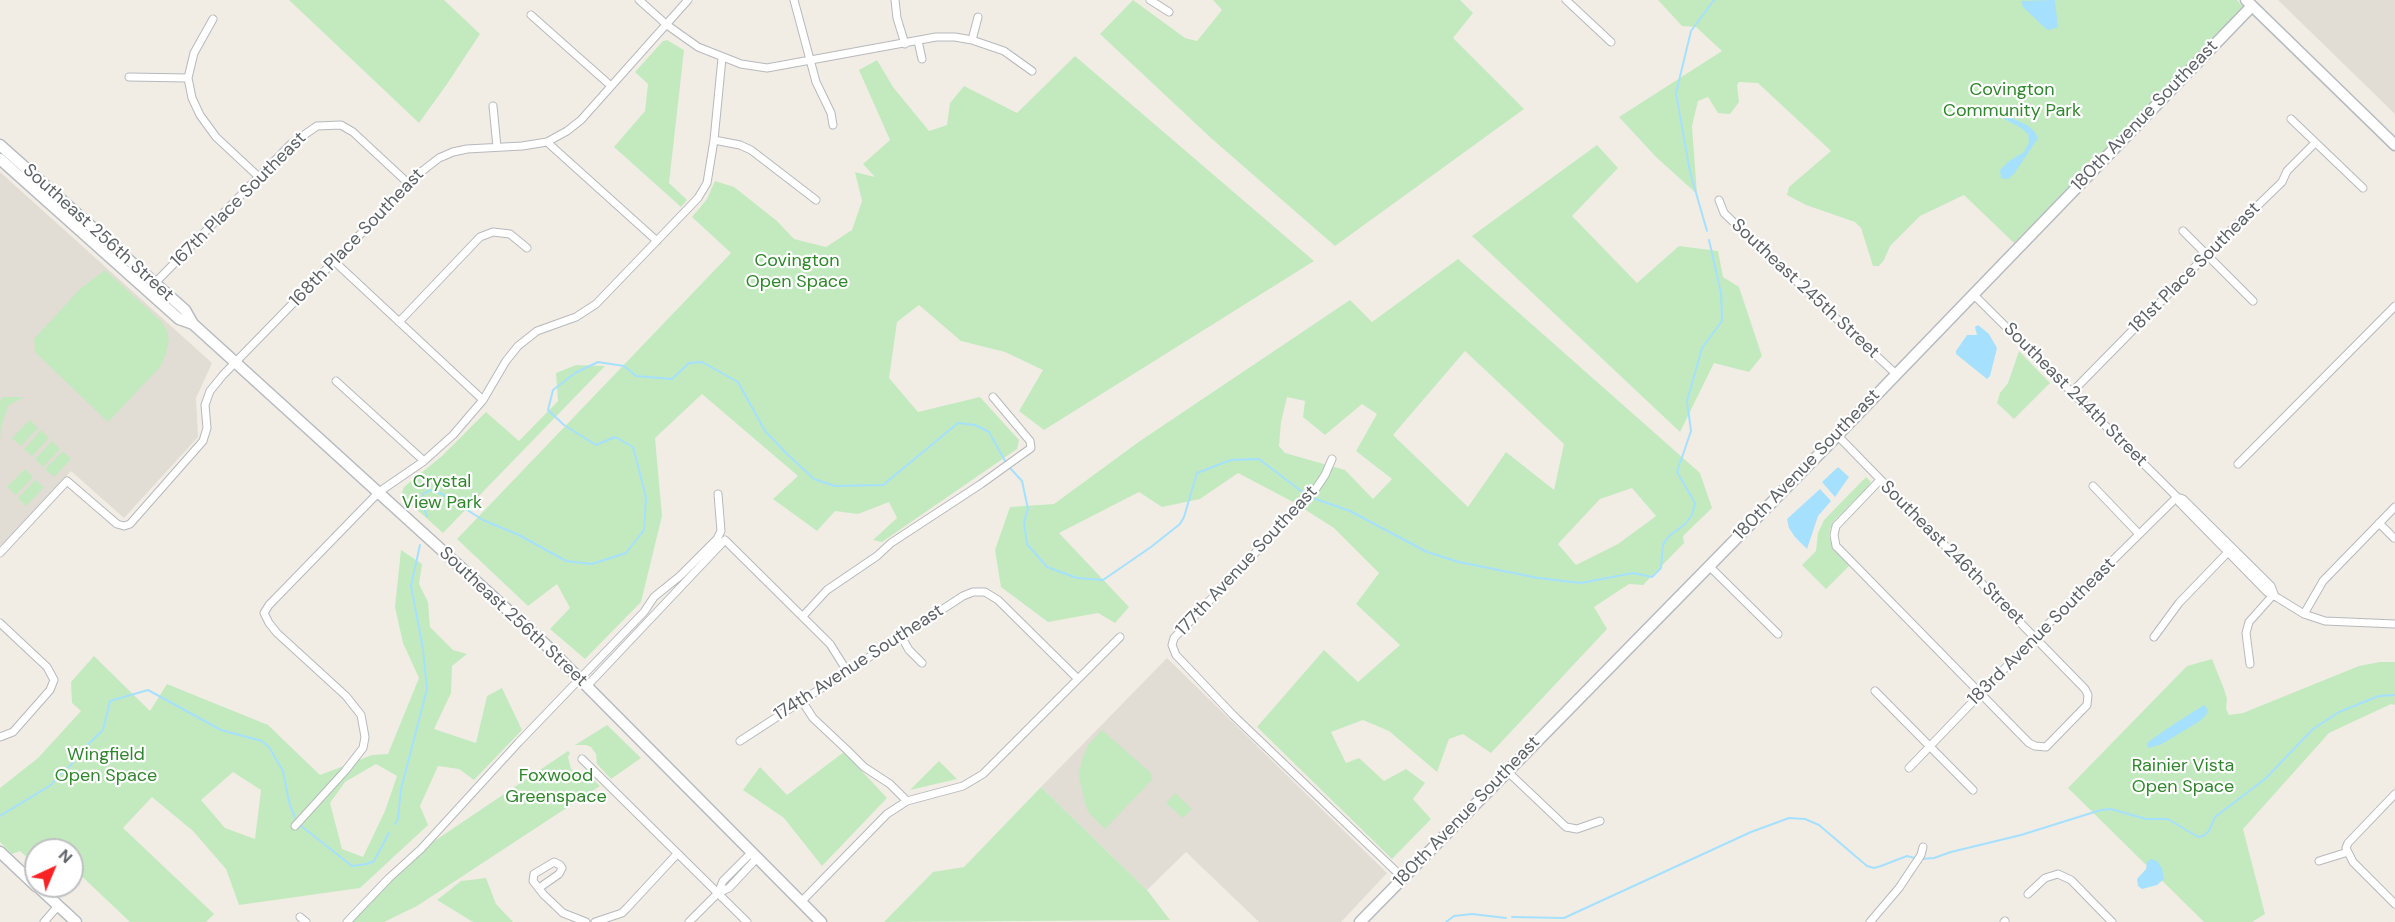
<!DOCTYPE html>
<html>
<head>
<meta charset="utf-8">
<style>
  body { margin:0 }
  #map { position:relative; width:2395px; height:922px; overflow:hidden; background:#f1ede5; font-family:"DM Sans",sans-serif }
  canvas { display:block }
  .north { position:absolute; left:24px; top:838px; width:60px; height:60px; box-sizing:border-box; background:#fff; border:2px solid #bec0c2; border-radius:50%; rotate:44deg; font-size:16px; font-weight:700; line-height:24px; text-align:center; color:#5d6267 }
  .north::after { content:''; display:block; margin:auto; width:21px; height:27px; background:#fa2224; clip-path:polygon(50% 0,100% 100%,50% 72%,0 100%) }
</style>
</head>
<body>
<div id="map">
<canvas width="2395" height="922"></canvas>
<div class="north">N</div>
</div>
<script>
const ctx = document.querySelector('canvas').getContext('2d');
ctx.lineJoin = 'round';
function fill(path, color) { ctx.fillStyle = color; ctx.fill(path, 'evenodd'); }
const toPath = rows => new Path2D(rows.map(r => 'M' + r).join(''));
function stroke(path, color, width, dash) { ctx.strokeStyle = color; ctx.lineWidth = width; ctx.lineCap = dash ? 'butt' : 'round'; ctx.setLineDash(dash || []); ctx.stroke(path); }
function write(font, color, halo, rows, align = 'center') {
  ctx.font = font + ' "DM Sans",sans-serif'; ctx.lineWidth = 4.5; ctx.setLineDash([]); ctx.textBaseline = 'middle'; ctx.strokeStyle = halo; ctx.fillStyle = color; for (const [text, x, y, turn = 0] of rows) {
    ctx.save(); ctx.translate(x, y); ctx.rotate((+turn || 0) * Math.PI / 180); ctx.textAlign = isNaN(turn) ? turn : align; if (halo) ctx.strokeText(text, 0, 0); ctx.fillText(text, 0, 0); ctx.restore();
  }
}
fill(toPath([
  [2278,0,2395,0,2395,114],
  [0,172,212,363,196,398,198,437,124,518,71,471,0,547],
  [1167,658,1387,873,1341,922,1259,922,1186,852,1147,890,1041,787]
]), '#e1dcd4');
fill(toPath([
  [289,0,444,0,480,34,447,84,419,123],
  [1133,0,1185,38,1197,41,1222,10,1213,0,1460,0,1473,13,1453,38,1524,109,1335,246,1212,139,1100,34],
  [1658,0,2237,0,2243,7,2158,98,2014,243,1964,195,1920,216,1890,246,1884,260,1879,266,1873,266,1861,228,1855,222,1806,205,1787,195,1789,187,1831,151,1758,83,1739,82,1737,85,1739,102,1730,114,1718,113,1708,97,1698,101,1692,126,1697,194,1656,157,1619,117,1722,51,1696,27,1682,26],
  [667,40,684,50,669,183,687,200,681,207,614,147,645,111,648,84,635,72,663,41],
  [1075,56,1314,261,1044,430,1019,411,1043,370,1005,352,961,341,919,305,897,322,889,378,918,412,980,397,1019,440,1017,449,882,542,873,540,897,518,889,502,858,514,835,511,817,531,773,499,798,476,702,394,655,438,662,516,641,602,585,659,550,629,570,608,557,584,528,606,457,539,731,253,692,217,707,199,715,181,734,187,777,221,794,239,826,247,852,230,862,201,855,172,875,177,863,164,890,140,859,70,877,60,893,87,929,131,947,125,950,103,964,86,1017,113],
  [1597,145,1618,168,1572,216,1637,283,1679,246,1718,251,1723,277,1739,287,1762,356,1749,372,1714,363,1680,432,1472,236],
  [1458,259,1700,473,1712,508,1683,536,1684,543,1643,585,1629,584,1594,607,1607,629,1491,753,1463,734,1449,739,1437,772,1389,731,1363,720,1331,732,1346,763,1359,758,1384,781,1406,769,1425,783,1413,799,1431,819,1392,859,1257,727,1324,650,1358,682,1400,645,1356,604,1379,573,1334,528,1293,502,1238,473,1200,499,1162,507,1139,492,1059,533,1129,607,1115,623,1098,613,1048,622,1001,587,995,550,1010,507,1054,504,1140,441,1350,300,1372,322],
  [1465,351,1564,444,1554,490,1506,452,1468,507,1393,435],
  [1287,397,1305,401,1303,417,1325,435,1362,404,1377,414,1356,451,1392,479,1373,499,1345,470,1285,453,1279,446,1281,422],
  [1632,488,1656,516,1618,544,1576,565,1558,544,1600,499],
  [105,270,161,321,167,330,169,340,166,354,160,367,108,422,35,352,34,339,81,288],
  [2019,351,2050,383,2014,419,1997,403,2000,393,2008,383],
  [576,365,605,366,443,533,404,498,402,492,404,487,442,456,486,412,519,441,558,401,556,373],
  [3,397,24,397,8,406,1,427,0,442,0,401],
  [30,420,38,428,21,446,12,438],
  [41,430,49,438,32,456,24,449],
  [52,441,60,449,43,467,35,459],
  [63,451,71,459,54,477,45,469],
  [25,469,33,477,16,495,7,487],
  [1866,477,1871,482,1869,486,1833,522,1830,529,1829,536,1833,549,1850,565,1826,589,1802,565,1816,551,1818,533,1824,520],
  [35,480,44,487,26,506,18,498],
  [401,550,422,564,419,584,428,602,430,627,453,650,467,654,452,666,451,693,434,729,476,743,487,696,502,688,522,730,474,780,459,769,438,766,420,806,428,825,360,888,239,905,226,869,193,831,152,797,123,828,214,914,206,922,130,922,72,867,72,850,54,850,45,842,29,859,20,851,12,854,0,842,0,788,38,758,81,711,72,703,71,682,94,656,150,711,167,684,268,725,320,775,372,755,388,754,419,678,403,643,395,607],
  [376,764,397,776,385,811,363,857,342,849,330,803,345,782],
  [233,772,261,790,255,839,225,828,201,800],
  [2212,659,2224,689,2227,699,2226,709,2229,715,2243,713,2359,666,2380,662,2395,662,2395,705,2391,704,2329,733,2243,829,2265,914,2252,922,2204,922,2068,788,2187,666],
  [607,725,641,758,611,779,597,764,596,754,591,747,586,745,575,745],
  [1102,730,1151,773,1152,780,1105,829,1089,813,1085,804,1079,776,1082,759,1088,745],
  [568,751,570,753,568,757,571,769,577,774,589,775,600,786,417,906,384,922,350,922,424,848],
  [844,752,887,798,822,866,784,818,743,790,760,767,787,795],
  [939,761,957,779,910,790],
  [1041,787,1147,890,1170,920,884,922,933,872,964,867],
  [1175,793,1192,809,1183,818,1166,803],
  [486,878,496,904,513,922,473,922,437,900,461,881]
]), '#c3eabf');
fill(toPath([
  [2055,0,2058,27,2050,30,2046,29,2023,7,2021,1],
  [1990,108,2027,125,2034,131,2038,138,2014,174,2008,179,2001,178,2000,170,2009,161,2024,152,2029,142,2028,134,2021,128,2002,118,1988,118,1986,113],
  [1978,325,1989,334,1997,348,1990,376,1987,379,1956,354,1956,351,1967,335,1977,335,1975,327],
  [1838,467,1849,477,1835,497,1822,482],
  [1820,489,1831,501,1818,516,1807,549,1795,537,1789,528,1787,519],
  [2204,705,2208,710,2207,714,2200,721,2162,744,2149,748,2147,746,2148,742,2171,726],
  [2151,859,2157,861,2162,868,2164,879,2157,885,2142,889,2138,886,2137,879,2146,869,2147,862]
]), '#a6e0ff');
stroke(toPath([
  [1707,231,1690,172,1676,93,1691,31,1714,0],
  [1010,468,1022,481,1028,509,1024,522,1027,544,1047,567,1077,578,1103,580,1151,547,1180,524,1184,517,1197,473,1231,460,1259,459,1305,494],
  [1313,498,1350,511,1427,552,1459,562,1538,578,1581,583,1633,573,1652,577,1661,568,1663,545,1668,537,1685,524,1692,515,1695,503,1677,472,1691,431,1687,401,1702,348,1722,321,1721,293,1709,240],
  [427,516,422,505,423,494,430,490,442,494,483,520,519,535,566,561,592,564,626,553,644,530,646,497,633,447,615,437,596,445,564,425,548,410,553,390,575,373,598,362,624,366,636,376,672,379,689,363,702,362,738,382,765,431,787,454,814,479,835,486,883,485,958,423,975,425,989,432,1005,461],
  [0,816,51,785,59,775,71,765,81,751,103,730,110,701,148,690,221,730,262,741,269,747,283,771,289,802,295,818],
  [395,824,398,819,401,789,427,689,423,649,411,586,420,545],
  [300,825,352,866,367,864,374,861,389,833],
  [1921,859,1934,858,1951,852,2021,835,2101,810,2111,809,2146,819,2168,819,2198,837,2203,836,2209,831,2215,817,2265,779,2313,729,2339,712,2379,696,2395,695],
  [1512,917,1564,918,1751,832,1789,818,1805,819,1819,825,1867,866,1874,868,1881,866,1907,856,1915,858],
  [1446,922,1454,916,1472,914,1506,918]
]), '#a6e0ff', 2);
const street = toPath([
  [639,0,667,25,698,47,741,64,767,68,936,37,955,37,972,40,1004,51,1032,71],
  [794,0,816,82,831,113,833,125],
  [895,0,897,18,905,44],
  [1150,0,1169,12],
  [1566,0,1611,42],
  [531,15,611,86],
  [213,19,194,53,188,78,192,98,200,115,216,137,260,178],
  [972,40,978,17],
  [918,41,922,59],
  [129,77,188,78],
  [493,106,497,147],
  [2291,119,2363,188],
  [714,140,740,145,751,150,816,200],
  [547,142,657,241],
  [1719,200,1724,213,1753,241,1896,374],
  [2183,231,2253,301],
  [335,262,483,400],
  [154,284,291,144,317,126,341,125,353,132,409,184],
  [399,322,480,237,493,232,510,234,527,248],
  [336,381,424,461],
  [2072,392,2238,223,2247,216,2282,182,2287,171,2315,143],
  [1837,435,2085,689,2088,695,2087,705,2046,747,2035,746,2029,743,1836,546,1834,535,1836,526,1880,480],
  [1332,459,1325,475,1315,490,1174,638,1172,645,1176,655,1233,715,1403,878],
  [2238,464,2395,306],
  [2093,486,2139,534],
  [2379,523,2394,538],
  [0,553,67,481,117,524,124,526,130,524,203,441,207,428,205,405,210,391,223,375,421,172,439,158,453,152,467,149,522,146,547,142,567,131,581,120,688,0],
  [1709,566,1778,634],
  [2274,594,2271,586,2183,499,2177,497,2179,502,2267,592,2278,598,2304,614,2325,621,2395,624],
  [2304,614,2323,581,2395,507],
  [803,616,827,590,877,556,891,543,981,484,1031,448,1030,441,993,397],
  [0,623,47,667,54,680,50,690,13,732,0,737],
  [901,636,909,650,922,663],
  [2154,637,2179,603,2231,549],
  [2250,664,2246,633,2249,622,2274,594],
  [587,686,725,540,830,644,847,671],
  [1875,691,1973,790],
  [802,701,813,718,847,750,864,767,890,784,907,801],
  [740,741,963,596,973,592,985,592,998,600,1078,679],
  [582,759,747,922],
  [1909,768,2035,637,2177,497,1973,294],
  [1508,772,1566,827,1577,829,1600,821],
  [295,826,345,771,363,748,365,737,361,715,346,696,277,633,269,623,264,613,269,605,379,492,424,461,453,435,483,400,506,361,518,346,537,331,576,317,596,304,698,198,707,183,714,140,722,58],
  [752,852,723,881,718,893,729,888,757,858],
  [2348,852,2353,862,2395,904],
  [2319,861,2348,852,2346,848,2348,843,2395,794],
  [539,888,559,874,562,868,560,865,554,862,534,874,533,881,544,895,563,913,586,922],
  [2028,894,2045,878,2058,874,2071,880,2112,922],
  [801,902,887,814,907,801,963,786,983,774,1120,637],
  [300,917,306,922],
  [44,922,58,906],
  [347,922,389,878,421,849,519,742,644,612,654,597,680,576,717,539,721,531,718,494],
  [595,922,622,913,627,908,677,854],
  [689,922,718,893],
  [1870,922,1899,888,1921,855,1923,847],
  [2004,922,2005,921]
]);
const secondary = toPath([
  [2246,0,2395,145],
  [0,145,185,310,193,324,225,353,545,644,821,922],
  [0,159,179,319,193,324],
  [0,852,36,886],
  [37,886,76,922],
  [1360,922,1831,442,2252,6]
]);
stroke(street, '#b6b9bd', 9);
stroke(secondary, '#b6bbc0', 13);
stroke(street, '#fff', 7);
stroke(secondary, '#fff', 10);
write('18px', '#30862d', '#fff', [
  ["Covington",2012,90],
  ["Community Park",2012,111],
  ["Covington",797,261],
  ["Open Space",797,282],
  ["Crystal",442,482],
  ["View Park",442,503],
  ["Wingfield",106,755],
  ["Open Space",106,776],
  ["Rainier Vista",2183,766],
  ["Open Space",2183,787],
  ["Foxwood",556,776],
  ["Greenspace",556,797]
]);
write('18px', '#5d6267', '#fff', [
  ["180th Avenue Southeast",2145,116,-46],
  ["167th Place Southeast",239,200,-45],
  ["Southeast 256th Street",98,233,42],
  ["168th Place Southeast",357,238,-46],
  ["181st Place Southeast",2195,268,-45],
  ["Southeast 245th Street",1805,289,43],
  ["Southeast 244th Street",2075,395,45],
  ["180th Avenue Southeast",1807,465,-46],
  ["Southeast 246th Street",1952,553,45],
  ["177th Avenue Southeast",1247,561,-47],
  ["Southeast 256th Street",513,617,43],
  ["183rd Avenue Southeast",2042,632,-45],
  ["174th Avenue Southeast",859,663,-33],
  ["180th Avenue Southeast",1467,812,-46]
]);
</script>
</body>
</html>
